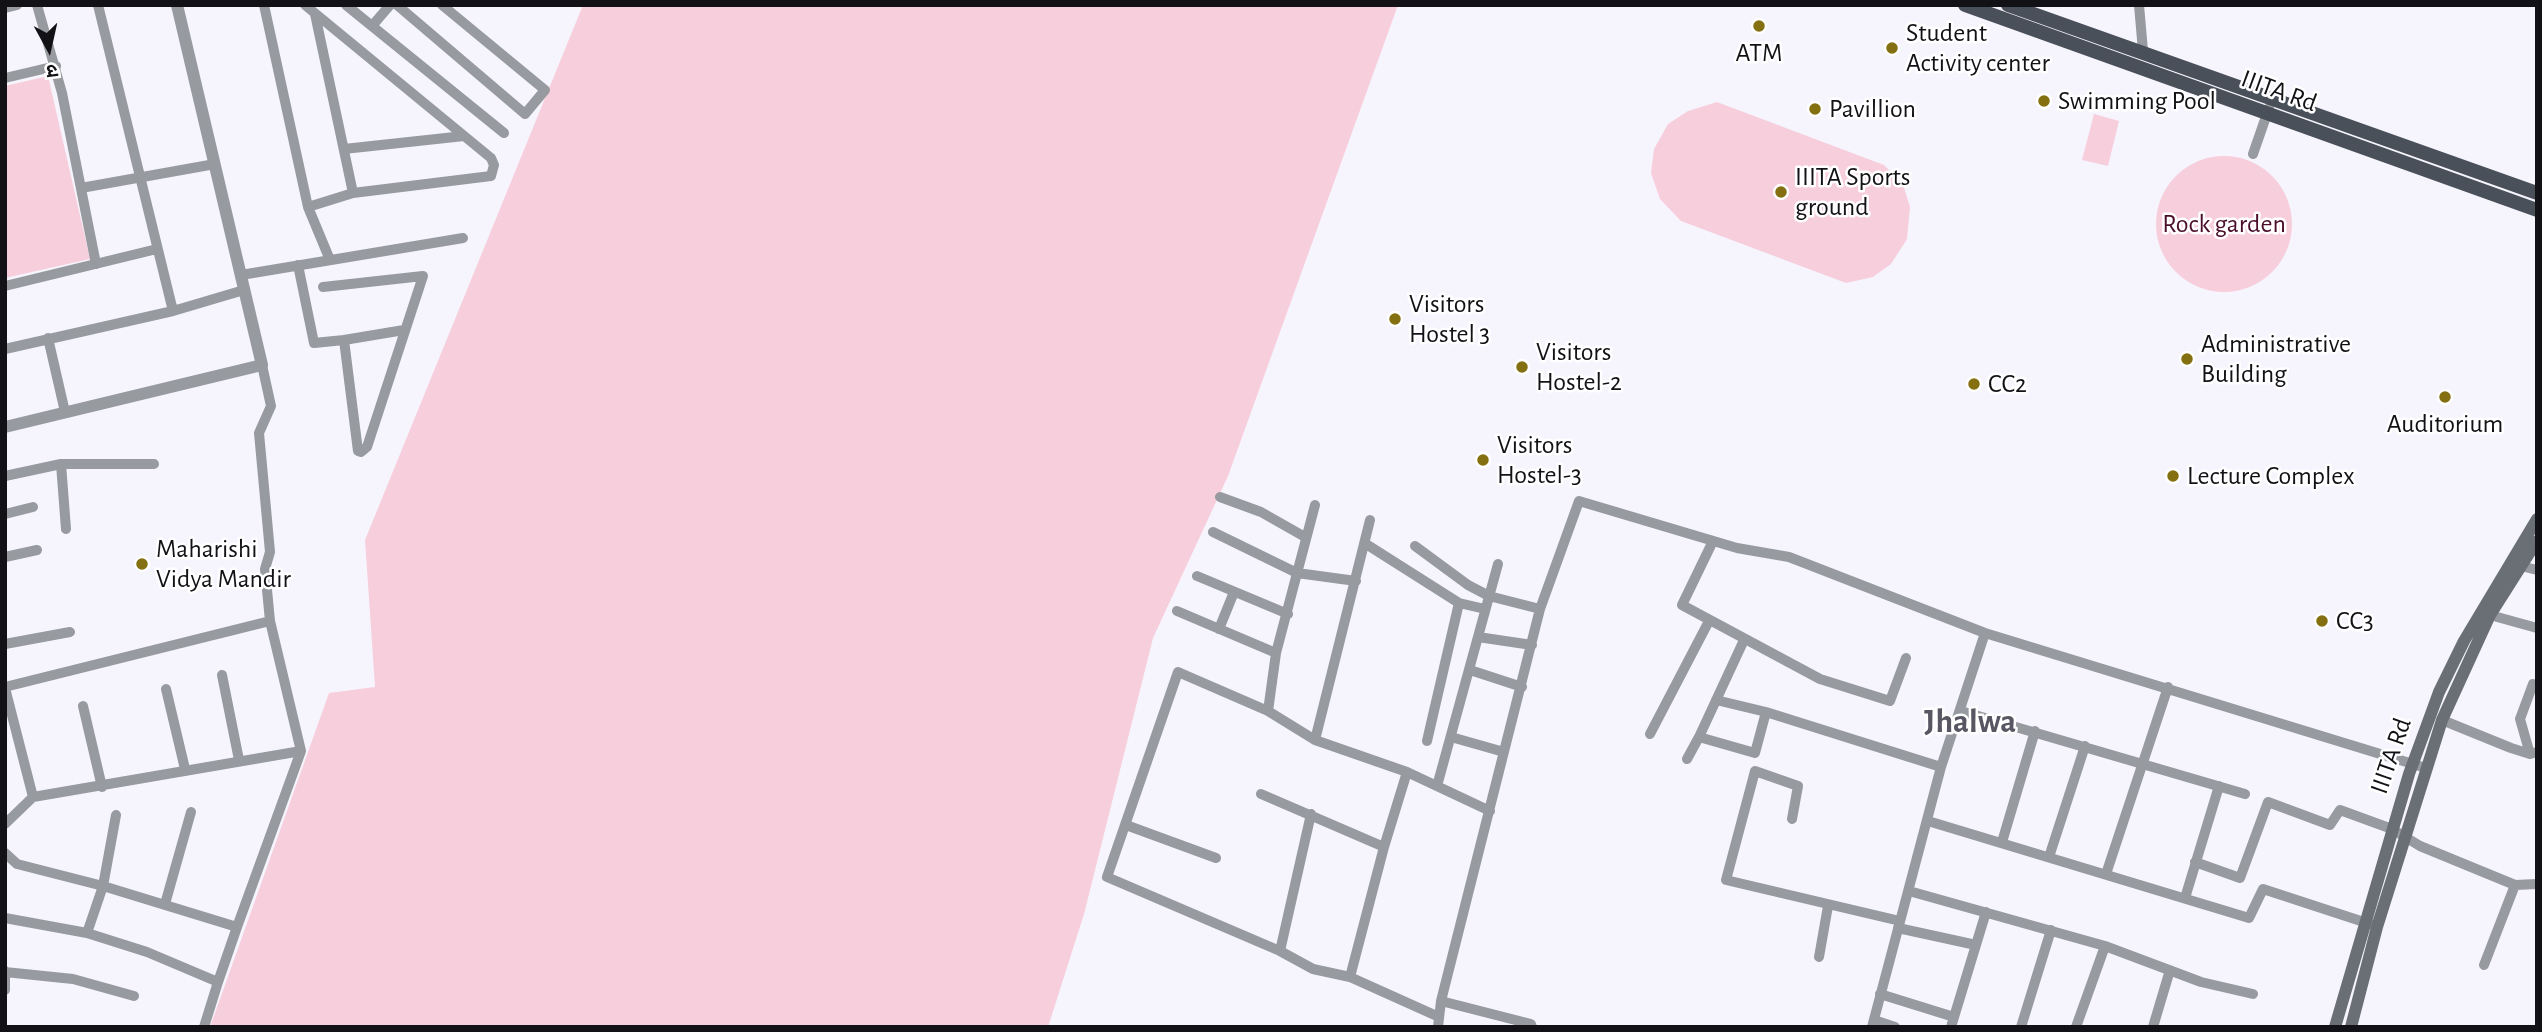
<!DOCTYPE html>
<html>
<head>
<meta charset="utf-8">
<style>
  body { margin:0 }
  #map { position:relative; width:2542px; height:1032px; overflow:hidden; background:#f6f5fe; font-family:"Alegreya Sans","Noto Sans Devanagari",sans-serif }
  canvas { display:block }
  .frame { position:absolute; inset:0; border:7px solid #121116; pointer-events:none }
  .north { position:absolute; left:14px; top:14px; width:70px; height:70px; -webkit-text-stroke:5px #fff; paint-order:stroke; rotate:172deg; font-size:19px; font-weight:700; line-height:28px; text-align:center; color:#121116 }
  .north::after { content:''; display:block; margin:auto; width:24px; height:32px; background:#121116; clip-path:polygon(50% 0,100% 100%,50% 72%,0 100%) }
</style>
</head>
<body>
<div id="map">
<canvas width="2542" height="1032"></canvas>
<div class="frame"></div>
<div class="north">उ</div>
</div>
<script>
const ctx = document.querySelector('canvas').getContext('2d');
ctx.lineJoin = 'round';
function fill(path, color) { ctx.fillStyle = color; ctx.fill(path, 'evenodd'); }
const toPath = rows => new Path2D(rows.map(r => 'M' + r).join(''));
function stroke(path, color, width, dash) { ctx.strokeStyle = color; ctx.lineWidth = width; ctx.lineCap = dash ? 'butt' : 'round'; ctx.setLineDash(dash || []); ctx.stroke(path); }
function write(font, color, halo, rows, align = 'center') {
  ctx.font = font + ' "Alegreya Sans",sans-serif'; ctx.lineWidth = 5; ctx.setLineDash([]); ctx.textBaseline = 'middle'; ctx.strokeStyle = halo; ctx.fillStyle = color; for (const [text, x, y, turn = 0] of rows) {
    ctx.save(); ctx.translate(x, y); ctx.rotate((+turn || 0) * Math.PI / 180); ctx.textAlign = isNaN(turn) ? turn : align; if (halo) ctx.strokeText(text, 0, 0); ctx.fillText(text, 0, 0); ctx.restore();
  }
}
fill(toPath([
  [583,5,1398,5,1228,476,1153,638,1084,914,1048,1027,210,1027,329,693,375,687,365,540],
  [48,76,90,259,5,278,5,86],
  [1717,102,1884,165,1903,184,1910,207,1907,239,1891,264,1873,277,1846,283,1681,221,1660,199,1651,173,1654,149,1668,124,1688,111],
  [2094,114,2119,121,2108,166,2082,160],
  '2156 224a68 68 0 1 1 136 0a68 68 0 1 1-136 0Z'
]), '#f7cedb');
stroke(toPath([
  [37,5,62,93,96,264],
  [98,5,173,311],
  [264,5,308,207,330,260],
  [305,5,491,158,494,165,491,176,353,193,308,207],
  [346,5,504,133],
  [397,5,525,114,545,90,442,5],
  [2139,5,2143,51],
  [5,8,17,5],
  [315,14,353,193],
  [372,26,390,5],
  [5,78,56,66],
  [344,149,464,136],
  [2253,154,2269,108],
  [81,188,215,164],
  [298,265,314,343,344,340],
  [241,275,463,238],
  [5,286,157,249],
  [323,287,423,276,367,447,361,452,358,451,344,340,404,330],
  [48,338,65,412],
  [5,349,173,311,244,290],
  [61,464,66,529],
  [5,476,61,464,154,464],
  [1220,497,1261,512,1305,537],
  [5,514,33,507],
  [1213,532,1297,573,1356,581],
  [1713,541,1682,605,1820,679,1890,701,1906,658],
  [1366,544,1459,603,1427,741],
  [1415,546,1468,585,1489,596,1540,609],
  [5,557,37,550],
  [2521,566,2537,570],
  [1197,576,1288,614],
  [1459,603,1485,609],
  [1177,611,1276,653],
  [2490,615,2537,628],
  [1219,629,1234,592],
  [1478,637,1532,645],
  [5,644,70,632],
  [1470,670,1522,687],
  [222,675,239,760],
  [5,687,270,621],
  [5,688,33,797],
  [166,689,185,769],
  [1716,700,1766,712],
  [83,706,102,787],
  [1268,711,1276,653,1315,505],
  [1961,711,2245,794],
  [2442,720,2511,748,2530,754,2537,752],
  [1650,734,1709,621],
  [1451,737,1504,752],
  [1699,737,1744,640],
  [1315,740,1370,520],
  [2530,754,2520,719,2533,684,2537,685],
  [1687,759,1699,737,1755,753,1766,712,1941,767],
  [1437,786,1498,564],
  [1261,794,1384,847],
  [1792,819,1798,786,1755,771,1726,880,1900,921],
  [1928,821,2249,918,2263,889,2370,924],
  [5,824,33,797,301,751],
  [1126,825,1216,858],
  [2002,842,2035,731],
  [5,853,17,864,103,886,237,927,301,751,270,621,265,569,270,552,259,433,271,406,262,365],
  [2049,857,2085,746],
  [2195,862,2240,878,2268,802,2330,825,2340,810,2392,829,2420,846,2515,885,2484,965],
  [2106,874,2168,687],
  [2515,885,2537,884],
  [1909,891,2105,946,2201,982,2253,994],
  [2185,898,2219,786],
  [165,904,191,812],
  [5,918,87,933,147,952,218,982,237,927],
  [1898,928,1976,945],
  [87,933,103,886,116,815],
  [1280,951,1311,814],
  [1819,957,1828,906],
  [5,971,5,990],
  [5,972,73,979,134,996],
  [1350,977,1384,847,1407,772],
  [1880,994,1954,1017],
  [1441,1001,1531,1024,1532,1027],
  [1439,1017,1350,977,1313,969,1280,951,1107,877,1178,672,1268,711,1315,740,1407,772,1490,811],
  [1874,1020,1895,1027],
  [204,1027,218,982],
  [1438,1027,1441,1001,1540,609,1579,501,1737,548,1789,557,1985,633,2426,768],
  [1872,1027,1941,767,1985,633],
  [1951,1027,1986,912],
  [2021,1027,2051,930],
  [2076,1027,2105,946],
  [2153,1027,2170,970]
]), '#979a9f', 10);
stroke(toPath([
  [5,427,262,365,177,5]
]), '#979a9f', 12);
stroke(toPath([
  [2335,1027,2409,774,2439,692,2464,641,2537,519],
  [2351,1027,2377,927,2442,720,2490,615,2537,541]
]), '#6a6f76', 12);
stroke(toPath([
  [1965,5,2537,210],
  [2008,5,2537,193]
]), '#4a5059', 14);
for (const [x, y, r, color] of [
  [1759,26,7,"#847010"],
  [1892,48,7,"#847010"],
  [2044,101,7,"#847010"],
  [1815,109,7,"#847010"],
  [1781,192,7,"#847010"],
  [1395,319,7,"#847010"],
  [2187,359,7,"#847010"],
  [1522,367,7,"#847010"],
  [1974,384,7,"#847010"],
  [2445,397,7,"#847010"],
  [1483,460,7,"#847010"],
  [2173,476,7,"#847010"],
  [142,564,7,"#847010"],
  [2322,621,7,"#847010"]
]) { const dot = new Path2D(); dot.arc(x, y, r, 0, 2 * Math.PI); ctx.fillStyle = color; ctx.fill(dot); stroke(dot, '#fff', 2.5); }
write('26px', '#121116', '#fff', [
  ["Student",1906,33],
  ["Activity center",1906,63],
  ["ATM",1759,53,"center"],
  ["Swimming Pool",2058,101],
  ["Pavillion",1829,109],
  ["IIITA Sports",1795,177],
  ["ground",1795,207],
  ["Visitors",1409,304],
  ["Hostel 3",1409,334],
  ["Administrative",2201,344],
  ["Building",2201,374],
  ["Visitors",1536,352],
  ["Hostel-2",1536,382],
  ["CC2",1988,384],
  ["Auditorium",2445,424,"center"],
  ["Visitors",1497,445],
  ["Hostel-3",1497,475],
  ["Lecture Complex",2187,476],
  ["Maharishi",156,549],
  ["Vidya Mandir",156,579],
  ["CC3",2336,621]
], 'left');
write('26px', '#121116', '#fff', [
  ["IIITA Rd",2279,91,20],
  ["IIITA Rd",2391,756,-71]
]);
write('26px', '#4b0e2b', '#fff', [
  ["Rock garden",2224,224]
]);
write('bold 33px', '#575662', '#fff', [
  ["Jhalwa",1970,722]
]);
</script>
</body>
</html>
